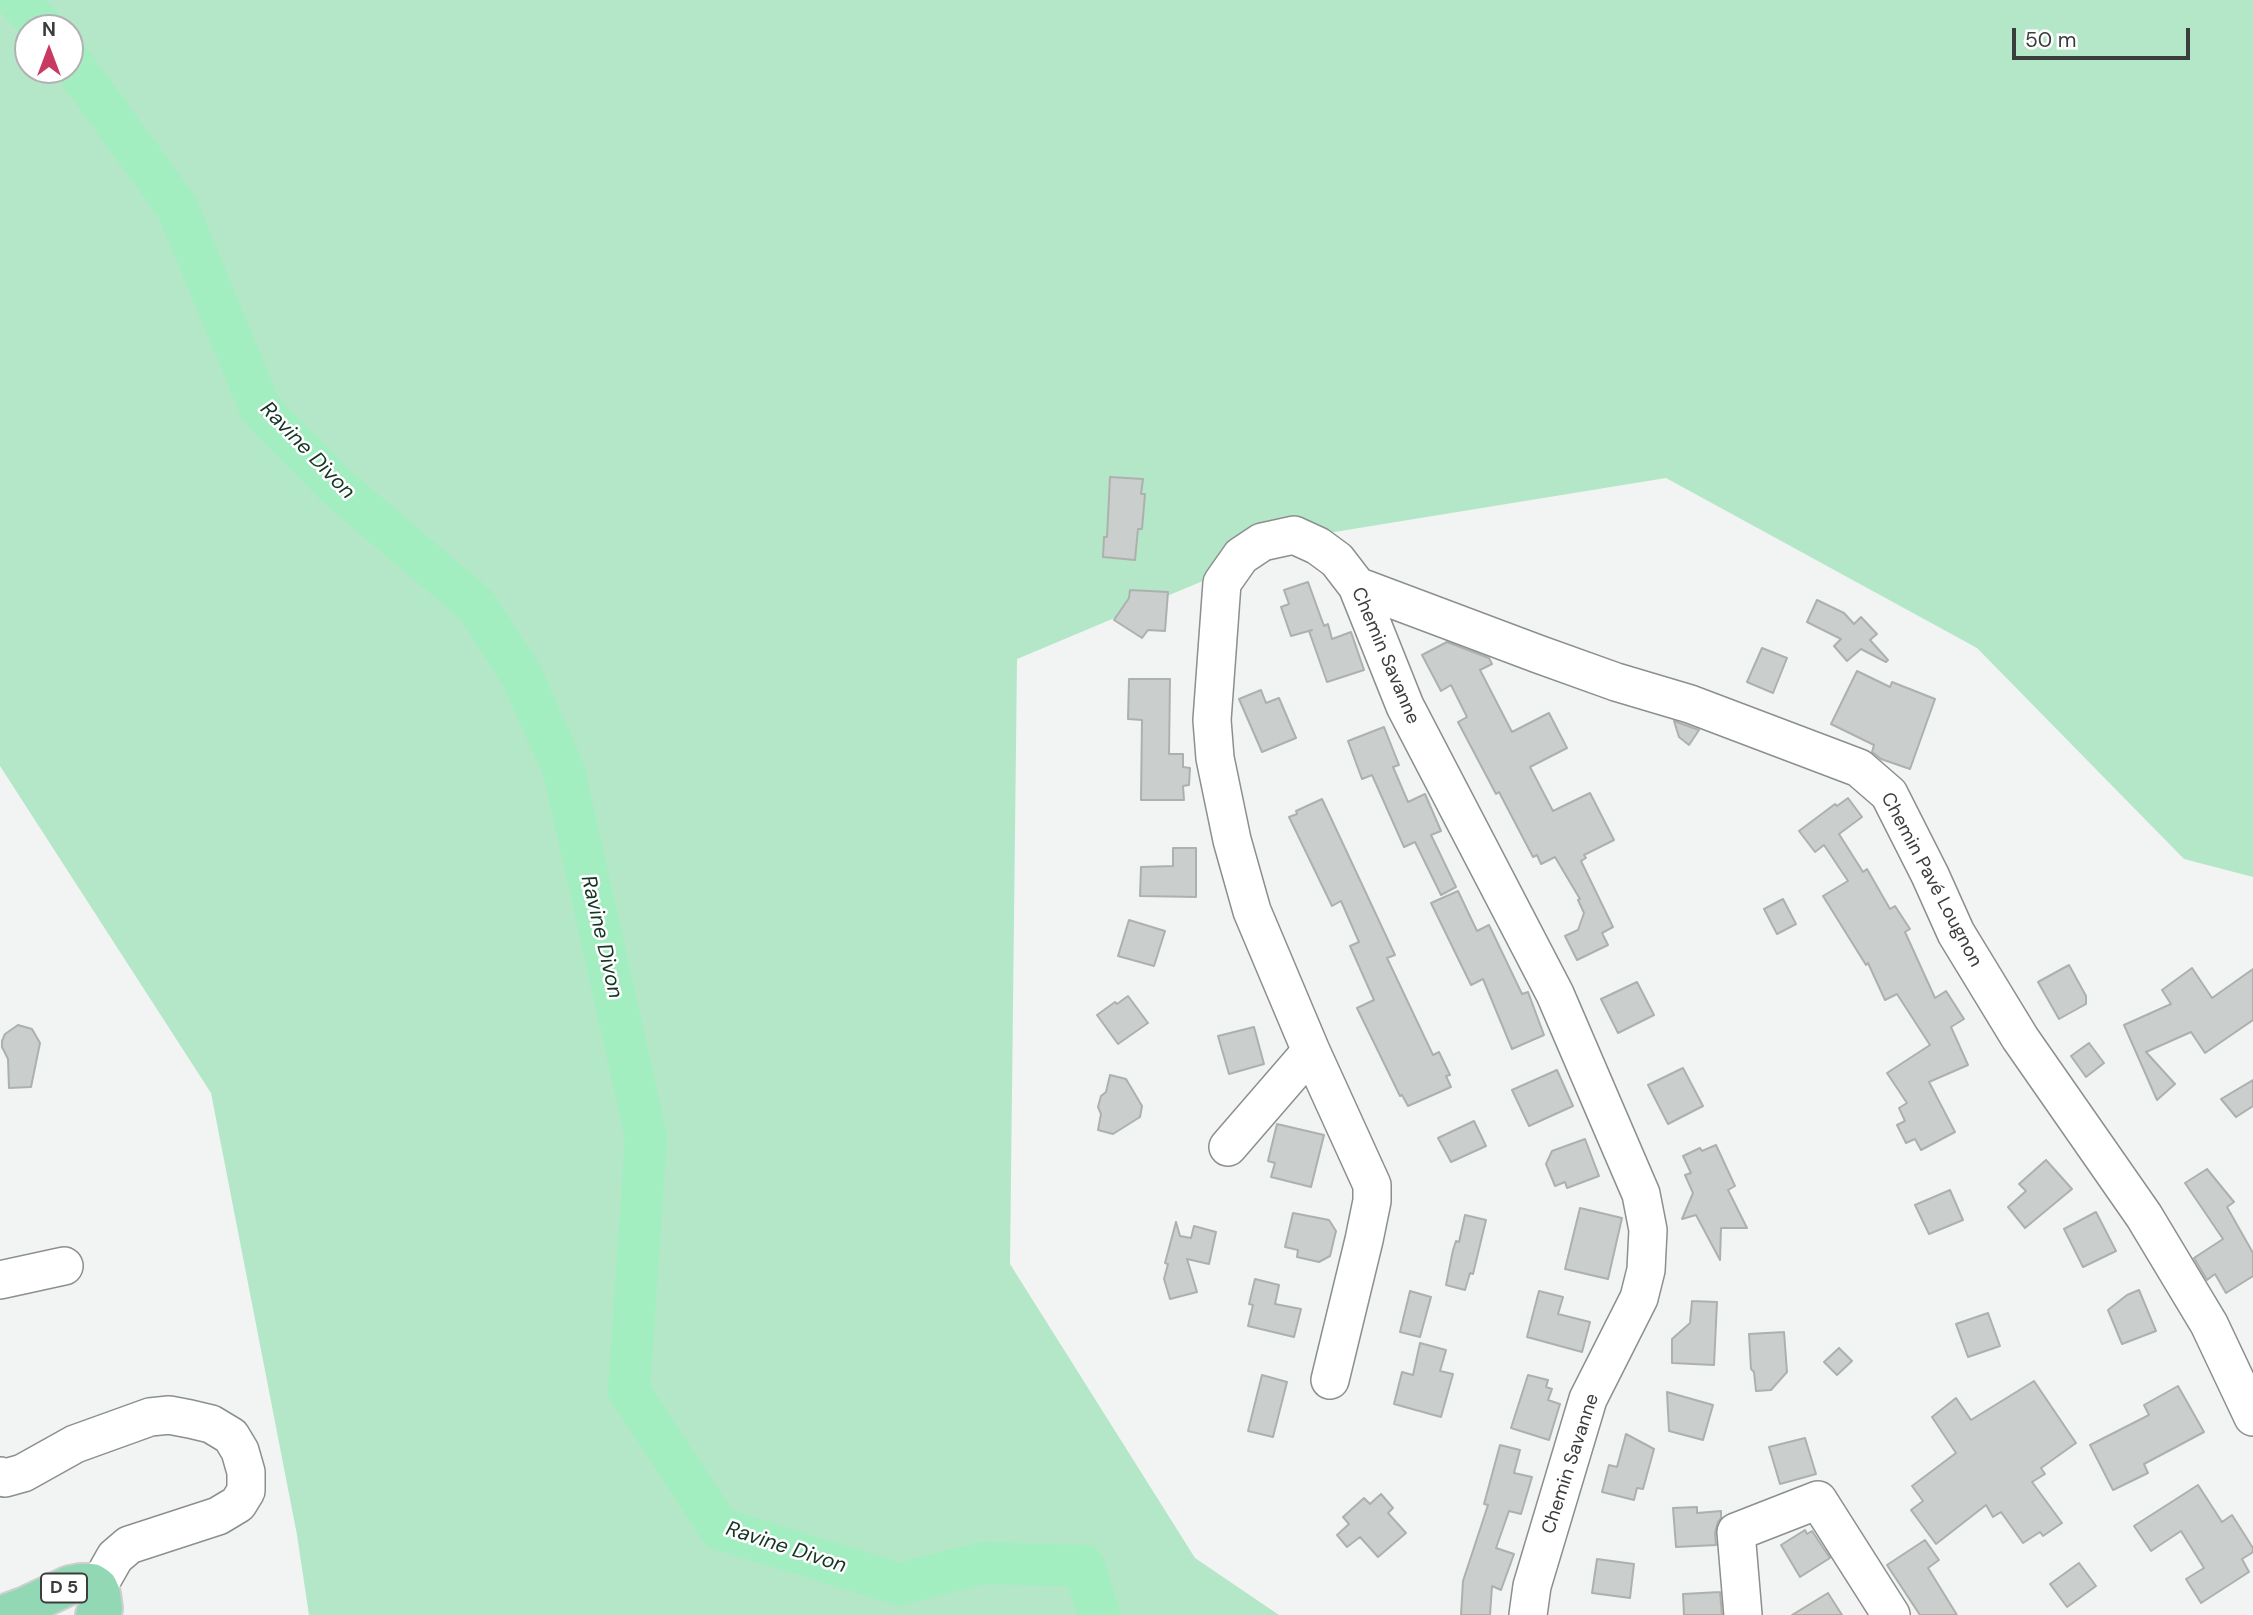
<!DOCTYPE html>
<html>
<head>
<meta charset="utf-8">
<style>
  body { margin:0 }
  #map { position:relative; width:2253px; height:1615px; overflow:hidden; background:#f1f4f2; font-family:"DM Sans",sans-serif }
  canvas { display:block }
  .north { position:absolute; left:14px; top:14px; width:70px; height:70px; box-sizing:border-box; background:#fff; border:2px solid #b1b1b1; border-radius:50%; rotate:0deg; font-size:19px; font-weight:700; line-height:28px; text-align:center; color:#3b3c3c }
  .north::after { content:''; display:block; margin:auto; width:24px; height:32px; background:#c93a63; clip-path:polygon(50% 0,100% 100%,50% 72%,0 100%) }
  .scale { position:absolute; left:2012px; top:28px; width:178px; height:32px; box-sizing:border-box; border:4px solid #3b3c3c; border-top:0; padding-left:9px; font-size:21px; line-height:24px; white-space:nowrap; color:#3b3c3c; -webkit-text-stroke:5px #fff; paint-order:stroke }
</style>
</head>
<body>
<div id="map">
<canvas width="2253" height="1615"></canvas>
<div class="north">N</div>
<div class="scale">50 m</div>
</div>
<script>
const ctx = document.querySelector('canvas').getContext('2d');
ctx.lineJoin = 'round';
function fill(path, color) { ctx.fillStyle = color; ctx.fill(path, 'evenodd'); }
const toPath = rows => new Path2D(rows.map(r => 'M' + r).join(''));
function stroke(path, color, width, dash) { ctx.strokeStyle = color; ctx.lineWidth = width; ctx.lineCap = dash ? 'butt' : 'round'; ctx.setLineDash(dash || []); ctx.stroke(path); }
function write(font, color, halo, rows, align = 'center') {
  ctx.font = font + ' "DM Sans",sans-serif'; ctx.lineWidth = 5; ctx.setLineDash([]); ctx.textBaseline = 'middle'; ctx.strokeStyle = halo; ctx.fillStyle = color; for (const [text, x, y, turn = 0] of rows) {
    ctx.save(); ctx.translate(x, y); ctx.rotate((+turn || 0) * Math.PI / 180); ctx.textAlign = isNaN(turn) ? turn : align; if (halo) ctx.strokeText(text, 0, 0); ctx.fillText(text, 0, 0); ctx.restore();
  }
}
fill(toPath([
  [0,0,2253,0,2253,877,2184,859,1977,648,1666,478,1310,536,1017,659,1010,1264,1195,1558,1279,1615,309,1615,297,1535,211,1093,0,766],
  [28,28,70,28,70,70,28,70]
]), '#b4e7c8');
stroke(toPath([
  [18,0,43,28],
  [70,60,177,207,261,410,336,486,476,605,522,676,564,771,646,1137,629,1391,720,1529,899,1584,983,1563,1084,1566,1099,1615]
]), '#a2eec1', 42);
const building = toPath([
  [1110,477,1143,479,1141,494,1145,494,1142,529,1138,529,1135,560,1103,557,1104,537,1107,537,1110,477],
  [1308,582,1324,626,1328,624,1332,639,1351,632,1364,670,1327,682,1309,631,1312,630,1291,636,1281,607,1289,604,1284,590,1308,582],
  [1130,590,1168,592,1165,631,1148,630,1142,638,1114,620,1129,598,1130,590],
  [1817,600,1844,613,1854,624,1861,617,1877,634,1870,640,1888,660,1886,662,1861,649,1847,661,1834,646,1841,639,1807,622,1817,600],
  [1447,642,1489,658,1492,664,1480,670,1512,732,1549,713,1567,748,1530,767,1542,790,1553,811,1590,793,1614,840,1584,855,1586,858,1581,861,1613,927,1602,933,1608,945,1577,960,1565,936,1578,930,1584,913,1578,900,1580,899,1555,857,1541,864,1537,855,1533,857,1499,792,1496,794,1458,722,1467,717,1451,685,1441,691,1422,655,1447,642],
  [1762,648,1787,658,1773,693,1747,682,1762,648],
  [1857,671,1890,687,1892,682,1935,699,1910,769,1881,759,1872,752,1874,745,1831,724,1857,671],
  [1129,679,1170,679,1169,754,1183,754,1183,767,1190,768,1189,785,1183,786,1184,800,1141,800,1142,720,1128,719,1129,679],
  [1261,690,1266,703,1279,698,1296,738,1262,752,1239,699,1261,690],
  [1674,721,1699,730,1689,745,1679,737,1674,721],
  [1384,727,1399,765,1393,767,1408,802,1425,794,1441,831,1431,835,1456,887,1441,895,1415,842,1404,847,1372,775,1362,779,1348,741,1384,727],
  [1848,798,1862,817,1839,834,1863,872,1867,869,1890,909,1895,906,1910,929,1905,932,1935,998,1946,991,1964,1019,1951,1027,1968,1065,1929,1082,1955,1132,1921,1150,1915,1139,1906,1143,1897,1125,1905,1121,1899,1108,1907,1103,1887,1073,1930,1045,1897,994,1885,1000,1868,963,1866,965,1823,896,1848,881,1824,845,1815,852,1799,831,1835,804,1837,806,1848,798],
  [1322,799,1395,955,1387,958,1433,1055,1439,1052,1450,1075,1446,1076,1451,1087,1408,1106,1402,1095,1400,1096,1357,1008,1374,1000,1350,946,1359,942,1341,901,1332,906,1289,817,1297,814,1296,811,1322,799],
  [1173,848,1196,848,1196,897,1140,896,1141,867,1173,866,1173,848],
  [1458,891,1477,931,1489,925,1522,994,1528,992,1544,1035,1512,1049,1483,979,1471,985,1431,903,1458,891],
  [1783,899,1796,924,1777,934,1764,909,1783,899],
  [1129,920,1165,931,1154,966,1118,956,1129,920],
  [2069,965,2086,996,2086,1004,2059,1019,2038,982,2069,965],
  [2192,968,2212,998,2253,969,2253,1020,2205,1053,2191,1032,2146,1052,2175,1084,2157,1100,2124,1025,2171,1004,2162,990,2192,968],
  [1637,982,1654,1015,1618,1033,1601,999,1637,982],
  [1128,996,1148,1023,1118,1044,1097,1015,1115,1002,1117,1004,1128,996],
  [18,1025,32,1029,40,1043,31,1087,9,1088,8,1059,2,1047,2,1041,5,1034,18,1025],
  [1254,1027,1264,1064,1229,1074,1218,1036,1254,1027],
  [2089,1043,2104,1063,2086,1077,2071,1056,2089,1043],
  [1683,1068,1703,1106,1668,1124,1648,1085,1683,1068],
  [1557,1070,1573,1106,1529,1126,1512,1090,1557,1070],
  [1110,1075,1126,1079,1142,1106,1140,1117,1113,1134,1098,1130,1101,1114,1098,1107,1101,1096,1106,1092,1110,1075],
  [2253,1080,2253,1106,2236,1117,2221,1099,2253,1080],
  [1474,1121,1486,1146,1451,1162,1438,1138,1474,1121],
  [1277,1124,1324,1135,1311,1187,1271,1177,1275,1163,1268,1161,1277,1124],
  [1585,1139,1599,1176,1567,1188,1565,1182,1555,1186,1546,1164,1552,1151,1585,1139],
  [1716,1145,1735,1186,1728,1190,1747,1228,1721,1228,1720,1260,1696,1215,1682,1219,1693,1193,1685,1175,1691,1173,1683,1156,1700,1148,1702,1151,1716,1145],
  [2046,1160,2072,1189,2025,1228,2008,1207,2026,1191,2019,1184,2046,1160],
  [2207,1169,2234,1202,2227,1207,2253,1253,2253,1276,2226,1293,2215,1274,2207,1280,2194,1258,2223,1239,2185,1183,2207,1169],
  [1950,1190,1963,1220,1929,1234,1915,1205,1950,1190],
  [1580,1208,1622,1218,1608,1279,1565,1269,1580,1208],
  [2096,1212,2116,1251,2083,1267,2064,1229,2096,1212],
  [1293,1213,1329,1220,1336,1231,1330,1256,1319,1262,1297,1257,1298,1250,1285,1247,1293,1213],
  [1465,1215,1486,1220,1473,1274,1470,1273,1465,1290,1446,1285,1453,1250,1456,1241,1459,1242,1465,1215],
  [1176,1222,1180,1236,1191,1238,1194,1226,1216,1232,1209,1264,1187,1259,1197,1292,1170,1299,1164,1279,1168,1264,1165,1263,1176,1222],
  [1255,1279,1279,1285,1275,1304,1301,1309,1294,1337,1248,1326,1253,1305,1249,1304,1255,1279],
  [2139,1290,2156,1331,2122,1344,2108,1310,2127,1295,2139,1290],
  [1410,1291,1431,1297,1420,1337,1400,1332,1410,1291],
  [1539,1291,1563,1297,1558,1314,1590,1322,1582,1352,1527,1337,1539,1291],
  [1692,1301,1717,1302,1714,1365,1672,1363,1672,1339,1690,1323,1692,1301],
  [1988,1313,2000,1346,1968,1357,1956,1324,1988,1313],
  [1784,1332,1787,1372,1771,1390,1756,1391,1754,1372,1751,1369,1749,1334,1784,1332],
  [1420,1343,1446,1350,1440,1371,1453,1374,1441,1417,1394,1404,1402,1372,1413,1375,1420,1343],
  [1839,1348,1852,1361,1837,1375,1824,1362,1839,1348],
  [1262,1375,1287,1382,1273,1437,1248,1431,1262,1375],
  [1528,1375,1548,1380,1546,1387,1552,1389,1548,1400,1560,1404,1549,1440,1511,1428,1528,1375],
  [2034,1381,2076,1443,2041,1468,2045,1474,2032,1482,2062,1523,2043,1536,2040,1532,2023,1543,2001,1512,1993,1517,1986,1505,1936,1544,1911,1510,1923,1501,1912,1486,1956,1453,1932,1417,1956,1398,1971,1420,2034,1381],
  [2178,1386,2204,1432,2144,1464,2148,1473,2113,1490,2090,1445,2149,1415,2144,1405,2178,1386],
  [1667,1392,1713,1405,1703,1440,1669,1431,1667,1392],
  [1626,1434,1654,1449,1643,1489,1637,1488,1634,1500,1602,1492,1609,1465,1617,1467,1626,1434],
  [1805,1438,1816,1474,1780,1484,1769,1447,1805,1438],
  [1500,1445,1520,1450,1514,1473,1532,1477,1521,1514,1509,1511,1496,1548,1514,1554,1501,1590,1492,1586,1490,1615,1461,1615,1463,1581,1488,1505,1484,1504,1500,1445],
  [2198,1485,2222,1522,2232,1515,2253,1548,2253,1552,2242,1559,2249,1572,2201,1603,2186,1579,2204,1568,2181,1531,2151,1551,2134,1526,2198,1485],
  [1381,1494,1393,1508,1388,1513,1406,1533,1378,1557,1360,1537,1347,1547,1337,1535,1349,1524,1343,1517,1364,1498,1370,1504,1381,1494],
  [1697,1507,1697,1513,1721,1511,1721,1518,1718,1522,1715,1533,1716,1545,1676,1547,1673,1508,1697,1507],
  [1805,1530,1807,1534,1812,1531,1830,1558,1800,1577,1781,1545,1805,1530],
  [1925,1540,1939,1560,1928,1568,1957,1615,1920,1615,1887,1565,1925,1540],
  [1597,1559,1634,1564,1630,1598,1592,1593,1597,1559],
  [2079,1563,2096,1586,2067,1607,2050,1584,2079,1563],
  [1720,1592,1722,1615,1684,1615,1683,1594,1720,1592],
  [1828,1593,1842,1615,1792,1615,1828,1593]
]);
fill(building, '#cacecc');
stroke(building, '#adb1ae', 2);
const minor = toPath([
  [1357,586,1538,654,1616,682,1690,704,1859,768,1889,794,1930,875,1956,933,2020,1038,2144,1216,2209,1324,2253,1417],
  [1228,1147,1311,1051],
  [0,1280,64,1266],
  [1330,1380,1364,1240,1372,1201,1372,1185,1311,1051,1252,911,1232,840,1215,758,1212,720,1222,583,1241,556,1262,542,1294,535,1318,546,1337,560,1357,586,1405,706,1555,994,1641,1194,1648,1230,1646,1270,1639,1298,1588,1399,1532,1586,1528,1615],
  [0,1476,5,1478,23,1473,75,1444,150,1417,169,1415,190,1419,211,1424,231,1436,240,1451,246,1472,246,1491,238,1504,218,1516,129,1545,115,1557,98,1587],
  [1743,1615,1736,1532,1818,1500,1891,1615]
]);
const major = toPath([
  [2,1615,26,1606,70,1585,80,1583,92,1583,98,1587,101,1594,103,1608,95,1615]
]);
stroke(minor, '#8b8f8d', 40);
stroke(major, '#d0d0d0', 42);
stroke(minor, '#fff', 37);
stroke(major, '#93d8b5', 38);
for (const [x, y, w] of [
  [64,1588,46]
]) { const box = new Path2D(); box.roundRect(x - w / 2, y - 14.5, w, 29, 5); ctx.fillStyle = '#fff'; ctx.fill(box); stroke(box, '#3b3c3c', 2); }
write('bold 18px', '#3b3c3c', null, [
  ["D 5",64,1588]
]);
write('19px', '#3b3c3c', '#fff', [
  ["Chemin Savanne",1385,656,67],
  ["Chemin Pavé Lougnon",1931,880,62],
  ["Chemin Savanne",1571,1464,-72]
]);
write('italic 21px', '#143523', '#fff', [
  ["Ravine Divon",307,451,46],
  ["Ravine Divon",601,937,77],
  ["Ravine Divon",786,1548,18]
]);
</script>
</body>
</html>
